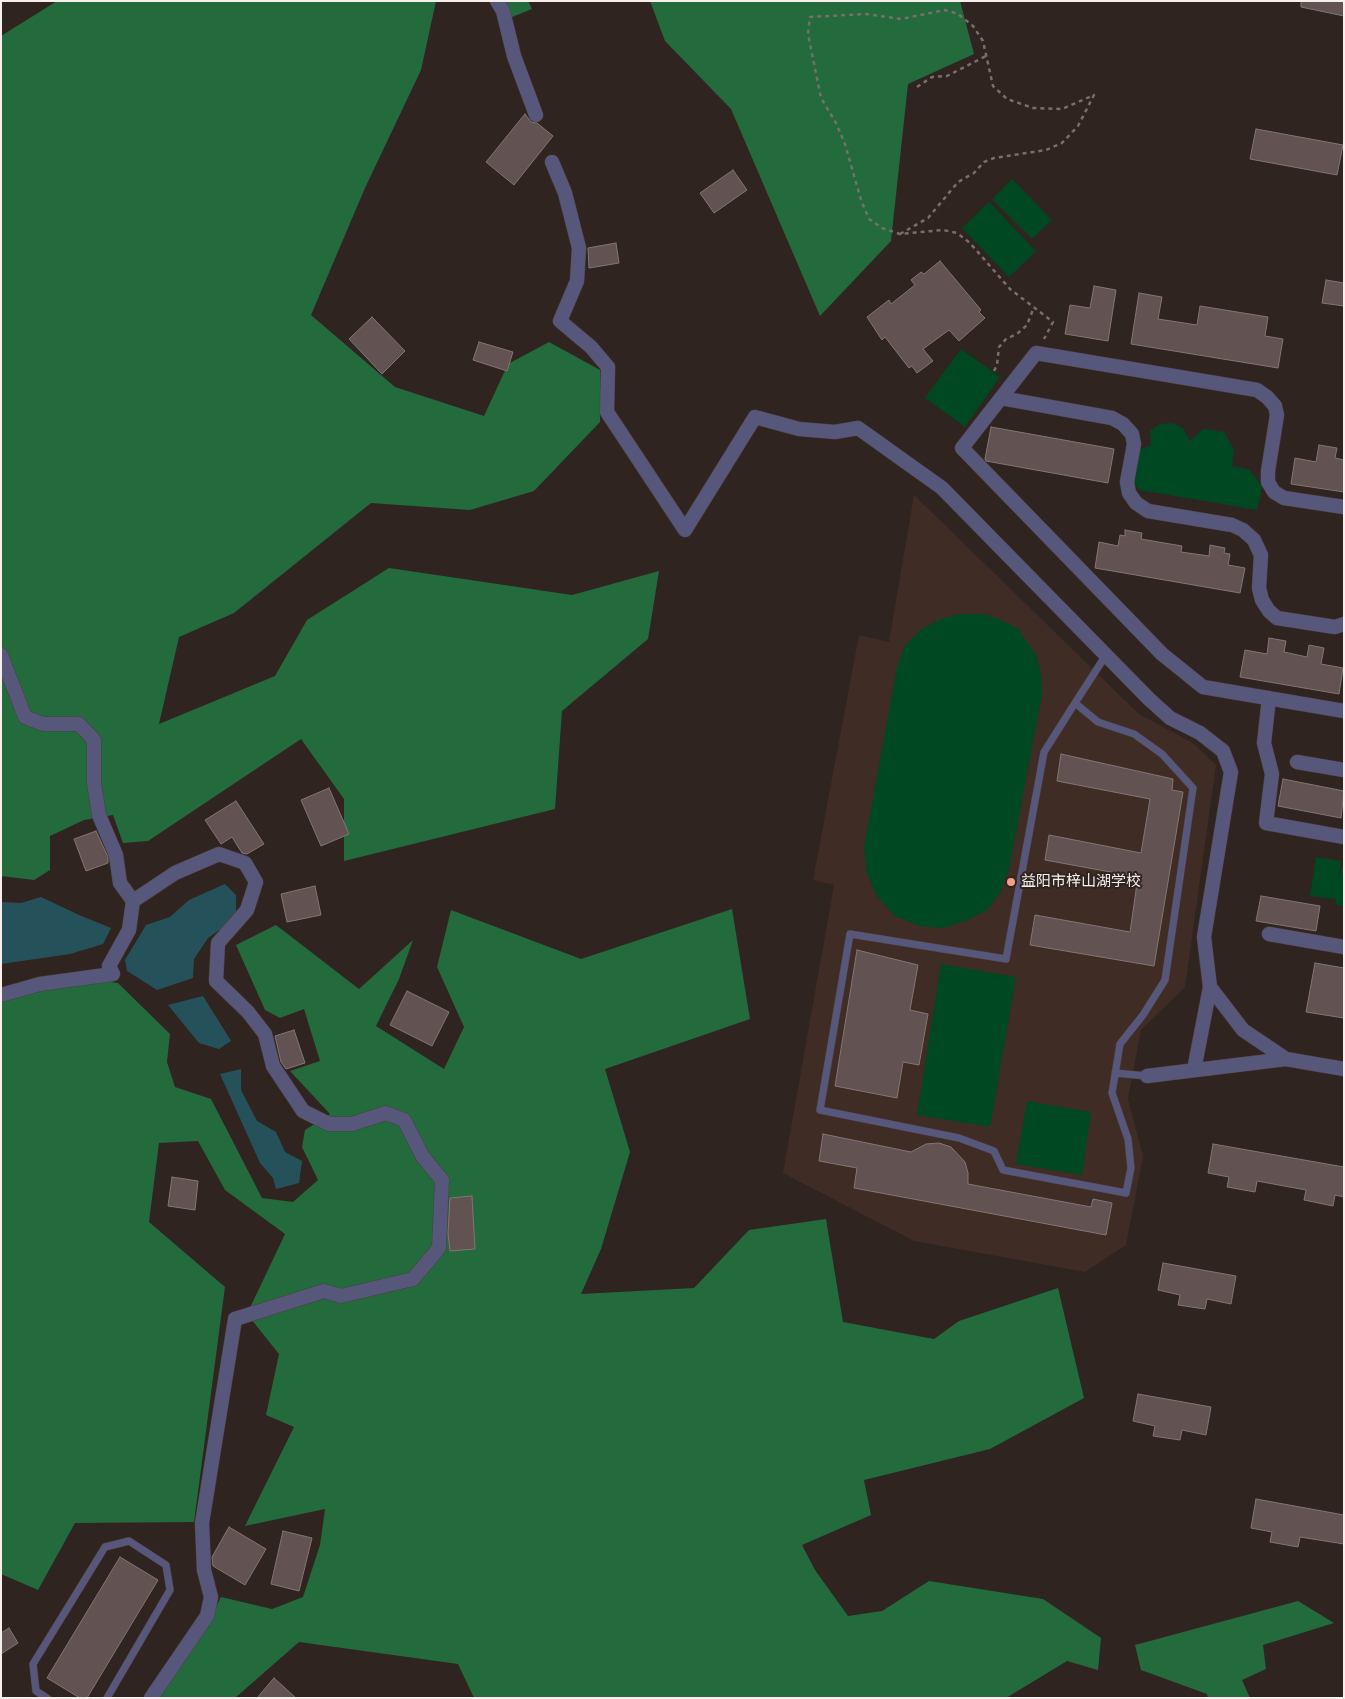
<!DOCTYPE html>
<html>
<head>
<meta charset="utf-8">
<style>
  body { margin:0 }
  #map { position:relative; width:1345px; height:1699px; overflow:hidden; background:#302420; font-family:Rubik,sans-serif }
  canvas { display:block }
  .frame { position:absolute; inset:0; border:2px solid #f7efec; pointer-events:none }
</style>
</head>
<body>
<div id="map">
<canvas width="1345" height="1699"></canvas>
<div class="frame"></div>
</div>
<script>
const ctx = document.querySelector('canvas').getContext('2d');
ctx.lineJoin = 'round';
function fill(path, color) { ctx.fillStyle = color; ctx.fill(path, 'evenodd'); }
const toPath = rows => new Path2D(rows.map(r => 'M' + r).join(''));
function stroke(path, color, width, dash) { ctx.strokeStyle = color; ctx.lineWidth = width; ctx.lineCap = dash ? 'butt' : 'round'; ctx.setLineDash(dash || []); ctx.stroke(path); }
function write(font, color, halo, rows, align = 'center') {
  ctx.font = font + ' Rubik,"Noto Sans SC",sans-serif'; ctx.lineWidth = 4; ctx.setLineDash([]); ctx.textBaseline = 'middle'; ctx.strokeStyle = halo; ctx.fillStyle = color; for (const [text, x, y, turn = 0] of rows) {
    ctx.save(); ctx.translate(x, y); ctx.rotate((+turn || 0) * Math.PI / 180); ctx.textAlign = isNaN(turn) ? turn : align; if (halo) ctx.strokeText(text, 0, 0); ctx.fillText(text, 0, 0); ctx.restore();
  }
}
fill(toPath([
  [914,495,1139,714,1193,743,1216,765,1185,987,1141,1030,1128,1099,1143,1156,1126,1245,1085,1272,914,1241,783,1173,834,885,813,880,859,635,889,642]
]), '#3e2c25');
fill(toPath([
  [1012,179,1052,220,1032,239,992,199],
  [989,202,1036,251,1009,277,962,228],
  [961,349,1000,377,965,427,925,398],
  [1172,423,1183,428,1190,441,1203,429,1224,432,1234,450,1232,466,1250,470,1262,487,1257,510,1139,490,1133,481,1139,450,1151,445,1150,431,1160,424],
  [959,614,983,614,999,619,1018,629,1036,655,1041,673,1042,694,1009,869,1001,891,988,909,968,920,943,928,919,926,895,916,877,896,867,874,864,847,897,668,904,647,920,630,941,619],
  [1316,857,1341,861,1338,883,1342,867,1344,867,1344,906,1335,904,1336,899,1310,896],
  [941,964,1016,977,990,1127,917,1115],
  [1027,1101,1091,1112,1082,1175,1016,1164]
]), '#004821');
fill(toPath([
  [57,1,436,1,421,70,365,188,311,315,395,387,484,416,508,364,549,342,600,370,600,422,534,491,470,510,371,503,234,613,179,637,159,724,275,676,307,620,389,568,572,595,659,571,648,639,562,711,555,809,344,861,344,799,301,739,148,841,123,843,113,815,84,820,50,836,50,870,34,880,1,876,1,36],
  [502,1,528,1,532,9,512,17],
  [650,1,960,1,974,54,908,84,891,241,820,316,731,109,665,41],
  [732,909,750,1019,605,1069,630,1152,601,1249,581,1294,694,1288,749,1230,826,1219,843,1322,934,1339,959,1321,1058,1288,1084,1398,990,1449,864,1480,871,1515,802,1545,815,1570,848,1616,882,1611,929,1581,1043,1599,1101,1638,1098,1670,1067,1661,1006,1698,474,1698,458,1664,299,1642,235,1698,160,1698,170,1674,200,1638,221,1597,272,1609,303,1597,320,1545,325,1509,245,1526,294,1427,266,1415,279,1354,247,1314,285,1234,225,1190,198,1141,159,1143,149,1222,225,1287,194,1522,75,1523,38,1590,1,1574,1,992,62,975,118,983,170,1034,167,1062,175,1087,211,1099,262,1198,293,1202,318,1180,302,1147,305,1130,330,1114,290,1071,320,1061,304,1009,280,1018,265,1010,236,945,276,925,359,989,413,940,399,979,376,1026,444,1069,464,1027,437,967,451,910,581,959],
  [1298,1601,1334,1623,1263,1645,1266,1669,1242,1680,1250,1698,1208,1698,1207,1694,1141,1670,1135,1645]
]), '#236a3d');
fill(toPath([
  [225,884,236,895,236,918,208,938,194,959,193,978,157,990,127,971,125,960,146,925,170,917,189,900],
  [41,897,79,915,111,928,103,944,70,954,1,964,1,902,21,903],
  [203,996,231,1041,219,1049,199,1043,168,1005],
  [241,1069,241,1090,257,1121,276,1132,285,1152,302,1161,299,1183,276,1189,273,1178,260,1163,220,1074]
]), '#25525a');
const building = toPath([
  [1301,1,1344,1,1344,16,1301,7,1301,1],
  [525,114,531,122,537,123,553,136,514,185,486,162,525,114],
  [1256,129,1343,145,1337,175,1250,159,1256,129],
  [733,170,747,190,714,213,700,193,733,170],
  [616,243,619,263,589,268,588,248,616,243],
  [940,261,981,310,979,312,985,318,959,341,949,330,923,349,933,361,917,373,912,366,909,368,885,337,882,340,867,317,889,300,891,304,915,285,911,280,921,272,924,274,940,261],
  [1326,280,1344,283,1344,306,1322,303,1326,280],
  [1094,286,1116,290,1108,341,1065,334,1070,305,1090,308,1094,286],
  [1139,293,1162,297,1158,319,1197,325,1200,306,1268,317,1265,336,1283,339,1278,368,1131,344,1139,293],
  [372,317,405,351,382,374,349,339,372,317],
  [479,342,513,352,507,371,473,360,479,342],
  [991,427,1114,449,1108,483,986,461,985,459,991,427],
  [1319,445,1337,448,1335,458,1344,460,1344,492,1291,484,1295,458,1316,462,1319,445],
  [1125,530,1142,533,1141,539,1182,546,1181,552,1209,556,1210,545,1225,548,1224,553,1230,554,1228,565,1245,568,1240,593,1095,568,1099,542,1118,546,1120,535,1125,536,1125,530],
  [1269,638,1286,641,1284,652,1307,657,1309,645,1324,648,1321,664,1343,668,1339,694,1240,677,1245,650,1267,654,1269,638],
  [1061,754,1173,779,1172,790,1183,792,1154,966,1030,945,1035,915,1130,932,1138,877,1045,860,1049,835,1141,853,1150,799,1057,781,1061,754],
  [1283,779,1344,791,1341,818,1278,806,1283,779],
  [329,788,349,834,321,846,301,800,329,788],
  [236,801,264,844,247,854,242,853,232,837,221,844,205,820,236,801],
  [96,831,108,857,108,863,86,871,74,839,96,831],
  [315,886,321,915,287,922,281,894,315,886],
  [1261,896,1320,906,1316,931,1256,921,1261,896],
  [857,950,918,965,910,1010,928,1014,919,1065,903,1062,897,1098,835,1086,857,950],
  [1315,963,1344,968,1344,1018,1306,1012,1315,963],
  [407,991,449,1012,432,1046,390,1025,407,991],
  [294,1030,305,1063,286,1069,281,1062,275,1036,294,1030],
  [823,1134,911,1152,926,1144,939,1143,951,1147,965,1162,968,1173,968,1184,1091,1207,1093,1199,1112,1203,1106,1235,854,1188,857,1168,819,1161,823,1134],
  [1213,1144,1344,1167,1344,1197,1335,1195,1333,1206,1304,1200,1306,1190,1257,1181,1255,1192,1227,1187,1229,1177,1208,1173,1213,1144],
  [172,1177,198,1181,195,1210,168,1206,172,1177],
  [472,1196,475,1249,450,1251,448,1233,450,1198,472,1196],
  [1163,1263,1236,1276,1231,1304,1207,1299,1205,1309,1178,1305,1180,1295,1158,1290,1163,1263],
  [1138,1394,1211,1407,1206,1435,1182,1430,1180,1440,1153,1436,1155,1426,1133,1421,1138,1394],
  [1256,1499,1344,1515,1344,1544,1300,1537,1298,1547,1270,1542,1272,1532,1251,1528,1256,1499],
  [229,1527,266,1549,245,1585,213,1566,212,1557,229,1527],
  [283,1531,312,1538,299,1591,271,1584,283,1531],
  [120,1557,158,1580,87,1698,80,1698,47,1678,120,1557],
  [9,1628,18,1643,1,1654,1,1633,9,1628],
  [274,1678,296,1698,257,1698,274,1678]
]);
fill(building, '#625352');
stroke(building, '#847473', 1);
const lane = toPath([
  [1075,703,1098,722,1134,734,1162,754,1193,788,1165,980,1143,1015,1120,1044,1112,1093,1128,1139,1131,1168,1126,1193,1003,1170,994,1151,959,1138,820,1110,850,934,1006,959,1044,752,1075,703,1106,655],
  [1115,1073,1147,1076],
  [47,1698,36,1691,33,1664,105,1547,129,1541,166,1565,170,1590,107,1698]
]);
const street = toPath([
  [497,1,503,11,514,56,536,115],
  [552,162,565,193,579,248,577,281,560,321,591,347,608,367,607,412,685,530,755,417,799,429,835,432,858,428,942,488,1149,699,1170,718,1200,733,1223,751,1231,772,1204,937,1210,987,1243,1030,1286,1059,1344,1069],
  [1001,398,1112,418,1123,424,1132,434,1134,444,1127,482,1129,493,1136,503,1148,511,1232,525,1243,530,1254,540,1261,555,1259,588,1262,600,1269,611,1277,618,1335,627,1344,624],
  [1344,507,1284,498,1274,492,1268,482,1268,471,1277,415,1275,406,1267,397,1257,390,1036,353,962,448,1162,654,1203,687,1344,711],
  [1,655,25,717,43,724,79,724,94,740,94,783,99,815,116,855,120,883,133,901,129,930,109,966,113,974,40,984,1,995],
  [1269,698,1264,743,1272,774,1266,823,1344,837],
  [1297,762,1344,770],
  [133,901,175,873,219,854,245,863,256,882,247,910,218,943,216,981,248,1012,265,1034,273,1066,303,1111,329,1124,352,1124,386,1113,404,1120,423,1157,442,1180,439,1248,413,1279,341,1296,324,1291,235,1319,202,1523,204,1570,211,1597,207,1616,151,1698],
  [1269,934,1344,947],
  [1194,1070,1210,987],
  [1147,1076,1286,1059]
]);
stroke(lane, '#4c403d', 8);
stroke(street, '#4c403d', 15);
stroke(toPath([
  [917,87,932,77,947,76,986,56],
  [900,234,928,218,958,182,974,173,984,162,994,158,1046,150,1062,143,1078,126,1094,95,1062,109,1033,108,1007,99,993,86,983,41,973,26,958,14,945,10,901,19,866,14,810,17,808,34,821,98,836,123,845,144,861,200,869,219,882,228,900,234,943,230,957,233,970,243,1010,289,1053,322,1044,339],
  [994,371,997,365,999,347,1006,339,1017,334,1027,325,1034,307]
]), '#786e6a', 2.5, [4, 4]);
stroke(lane, '#57577b', 7);
stroke(street, '#57577b', 14);
for (const [x, y, r, color] of [
  [1011,882,5,"#f39f86"]
]) { const dot = new Path2D(); dot.arc(x, y, r, 0, 2 * Math.PI); ctx.fillStyle = color; ctx.fill(dot); stroke(dot, '#302420', 2); }
write('15px', '#f7efec', '#302420', [
  ["益阳市梓山湖学校",1021,882]
], 'left');
</script>
</body>
</html>
